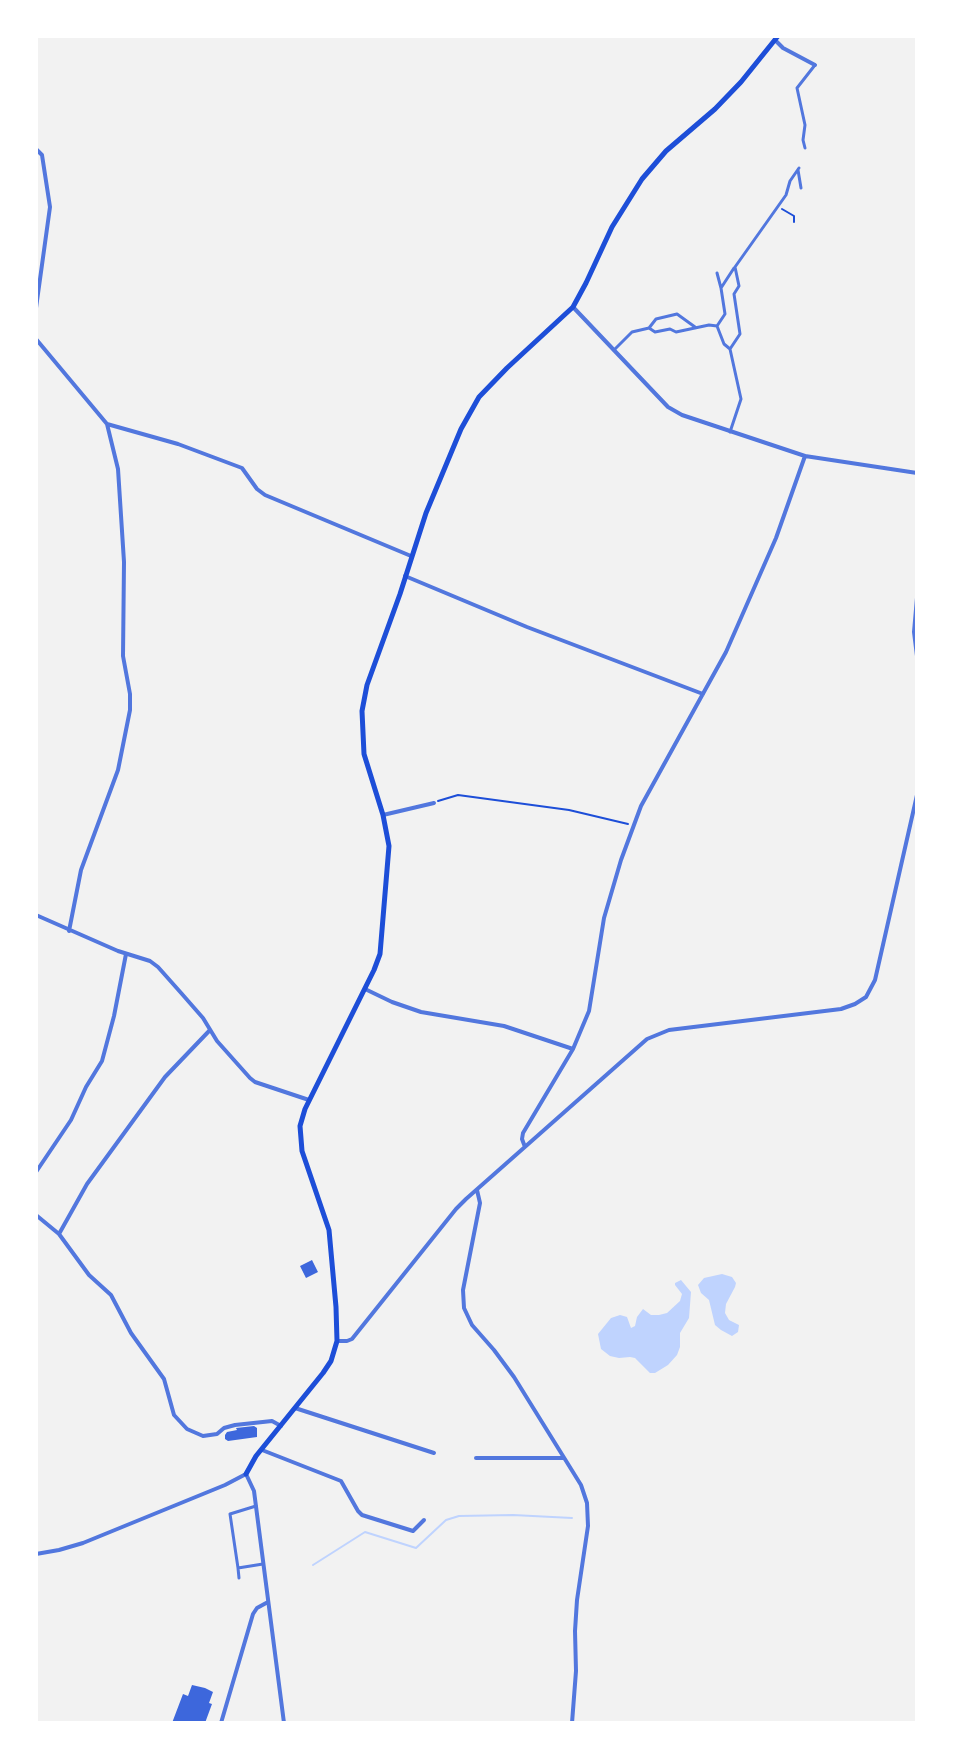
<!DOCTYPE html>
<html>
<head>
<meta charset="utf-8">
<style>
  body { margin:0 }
  #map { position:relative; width:953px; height:1759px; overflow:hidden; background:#f2f2f2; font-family:"Golos Text",sans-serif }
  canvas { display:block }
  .frame { position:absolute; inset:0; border:38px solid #fff; pointer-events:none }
</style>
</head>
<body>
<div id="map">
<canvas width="953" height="1759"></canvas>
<div class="frame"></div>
</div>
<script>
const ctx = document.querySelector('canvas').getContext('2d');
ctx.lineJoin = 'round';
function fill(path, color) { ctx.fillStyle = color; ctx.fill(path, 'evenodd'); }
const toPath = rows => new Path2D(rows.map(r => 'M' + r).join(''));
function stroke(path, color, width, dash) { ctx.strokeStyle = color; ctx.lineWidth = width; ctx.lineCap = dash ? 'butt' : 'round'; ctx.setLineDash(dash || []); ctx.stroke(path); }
fill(toPath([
  [722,1274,732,1277,736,1283,735,1287,726,1304,725,1313,729,1320,739,1325,738,1332,732,1336,721,1330,715,1325,709,1300,701,1293,698,1285,704,1278],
  [681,1280,691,1292,689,1318,680,1333,680,1347,677,1355,668,1365,655,1373,650,1373,635,1358,630,1357,619,1358,610,1356,601,1349,598,1334,611,1318,620,1315,627,1317,631,1328,635,1326,637,1317,643,1309,651,1315,659,1315,667,1313,680,1301,682,1294,675,1285,675,1283]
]), '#bfd3fe');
stroke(toPath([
  [313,1565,365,1532,416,1548,446,1520,459,1516,513,1515,572,1518]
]), '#bfd3fe', 2);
fill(toPath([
  [312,1260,318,1272,306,1278,300,1266],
  [254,1426,257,1428,257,1437,228,1441,225,1439,225,1435,227,1432,237,1430,236,1428],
  [192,1685,205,1688,213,1692,209,1703,212,1704,205,1723,172,1723,183,1694,188,1696]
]), '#3d67dc');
stroke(toPath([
  [782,209,794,216,794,222],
  [438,801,458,795,569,810,628,824]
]), '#1d4ed8', 2);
stroke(toPath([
  [805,148,803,140,805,125,797,88,815,65],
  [798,170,801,188],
  [717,273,721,288],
  [649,328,656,319,677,314,695,327],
  [730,349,724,344,717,326,725,314,721,288,734,268],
  [614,350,632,332,649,328,655,332,670,329,676,332,709,325,717,326],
  [730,432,741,399,730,349,740,334,734,294,739,286,735,267,786,195,790,181,799,168],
  [256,1506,230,1514,238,1568,263,1564],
  [238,1568,239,1578]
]), '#5277de', 3);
stroke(toPath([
  [775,40,783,48,815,65],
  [36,149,42,155,50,207,36,308],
  [573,307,668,407,682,415,805,456,917,473],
  [36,339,107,424,178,444,242,468,257,489,265,495,411,556],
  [405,576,527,627,703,694],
  [917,598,914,632,917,656],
  [383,815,434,803],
  [36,915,118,951,150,961,158,967,182,994,203,1018,217,1041,250,1078,255,1082,309,1100],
  [69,931,81,870,118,770,130,710,130,694,123,656,124,562,118,469,107,424],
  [365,989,392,1002,421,1012,504,1026,573,1049],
  [525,1147,522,1139,523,1133,573,1049,589,1011,604,918,621,860,641,806,726,652,776,538,805,456],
  [36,1172,71,1120,86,1087,102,1061,114,1016,126,954],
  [477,1190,480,1203,463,1290,464,1308,472,1325,494,1350,514,1377,581,1485,587,1503,588,1526,577,1600,575,1631,576,1671,572,1723],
  [36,1215,59,1234,89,1275,111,1295,131,1333,164,1379,174,1415,187,1429,203,1436,217,1434,224,1428,235,1425,272,1421,281,1426],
  [59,1234,87,1184,165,1077,210,1030],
  [337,1341,347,1341,352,1339,456,1209,466,1199,647,1039,669,1030,841,1009,855,1004,866,997,875,980,917,795],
  [295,1408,434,1453],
  [262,1450,341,1481,358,1511,362,1515,413,1531,424,1520],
  [476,1458,563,1458]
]), '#5277de', 4);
stroke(toPath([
  [36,1554,59,1550,83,1543,225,1485,246,1474,254,1491,284,1723],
  [221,1723,253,1614,257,1608,268,1602]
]), '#5277de', 4);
stroke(toPath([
  [246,1474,256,1456,323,1373,331,1361,337,1341,336,1307,329,1230,302,1151,300,1126,305,1109,374,970,380,954,389,846,383,815,364,754,362,711,367,685,400,594,426,513,461,429,479,397,507,368,573,307,586,283,612,227,642,179,666,151,715,109,741,82,778,36]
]), '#1d4ed8', 5);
</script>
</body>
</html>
